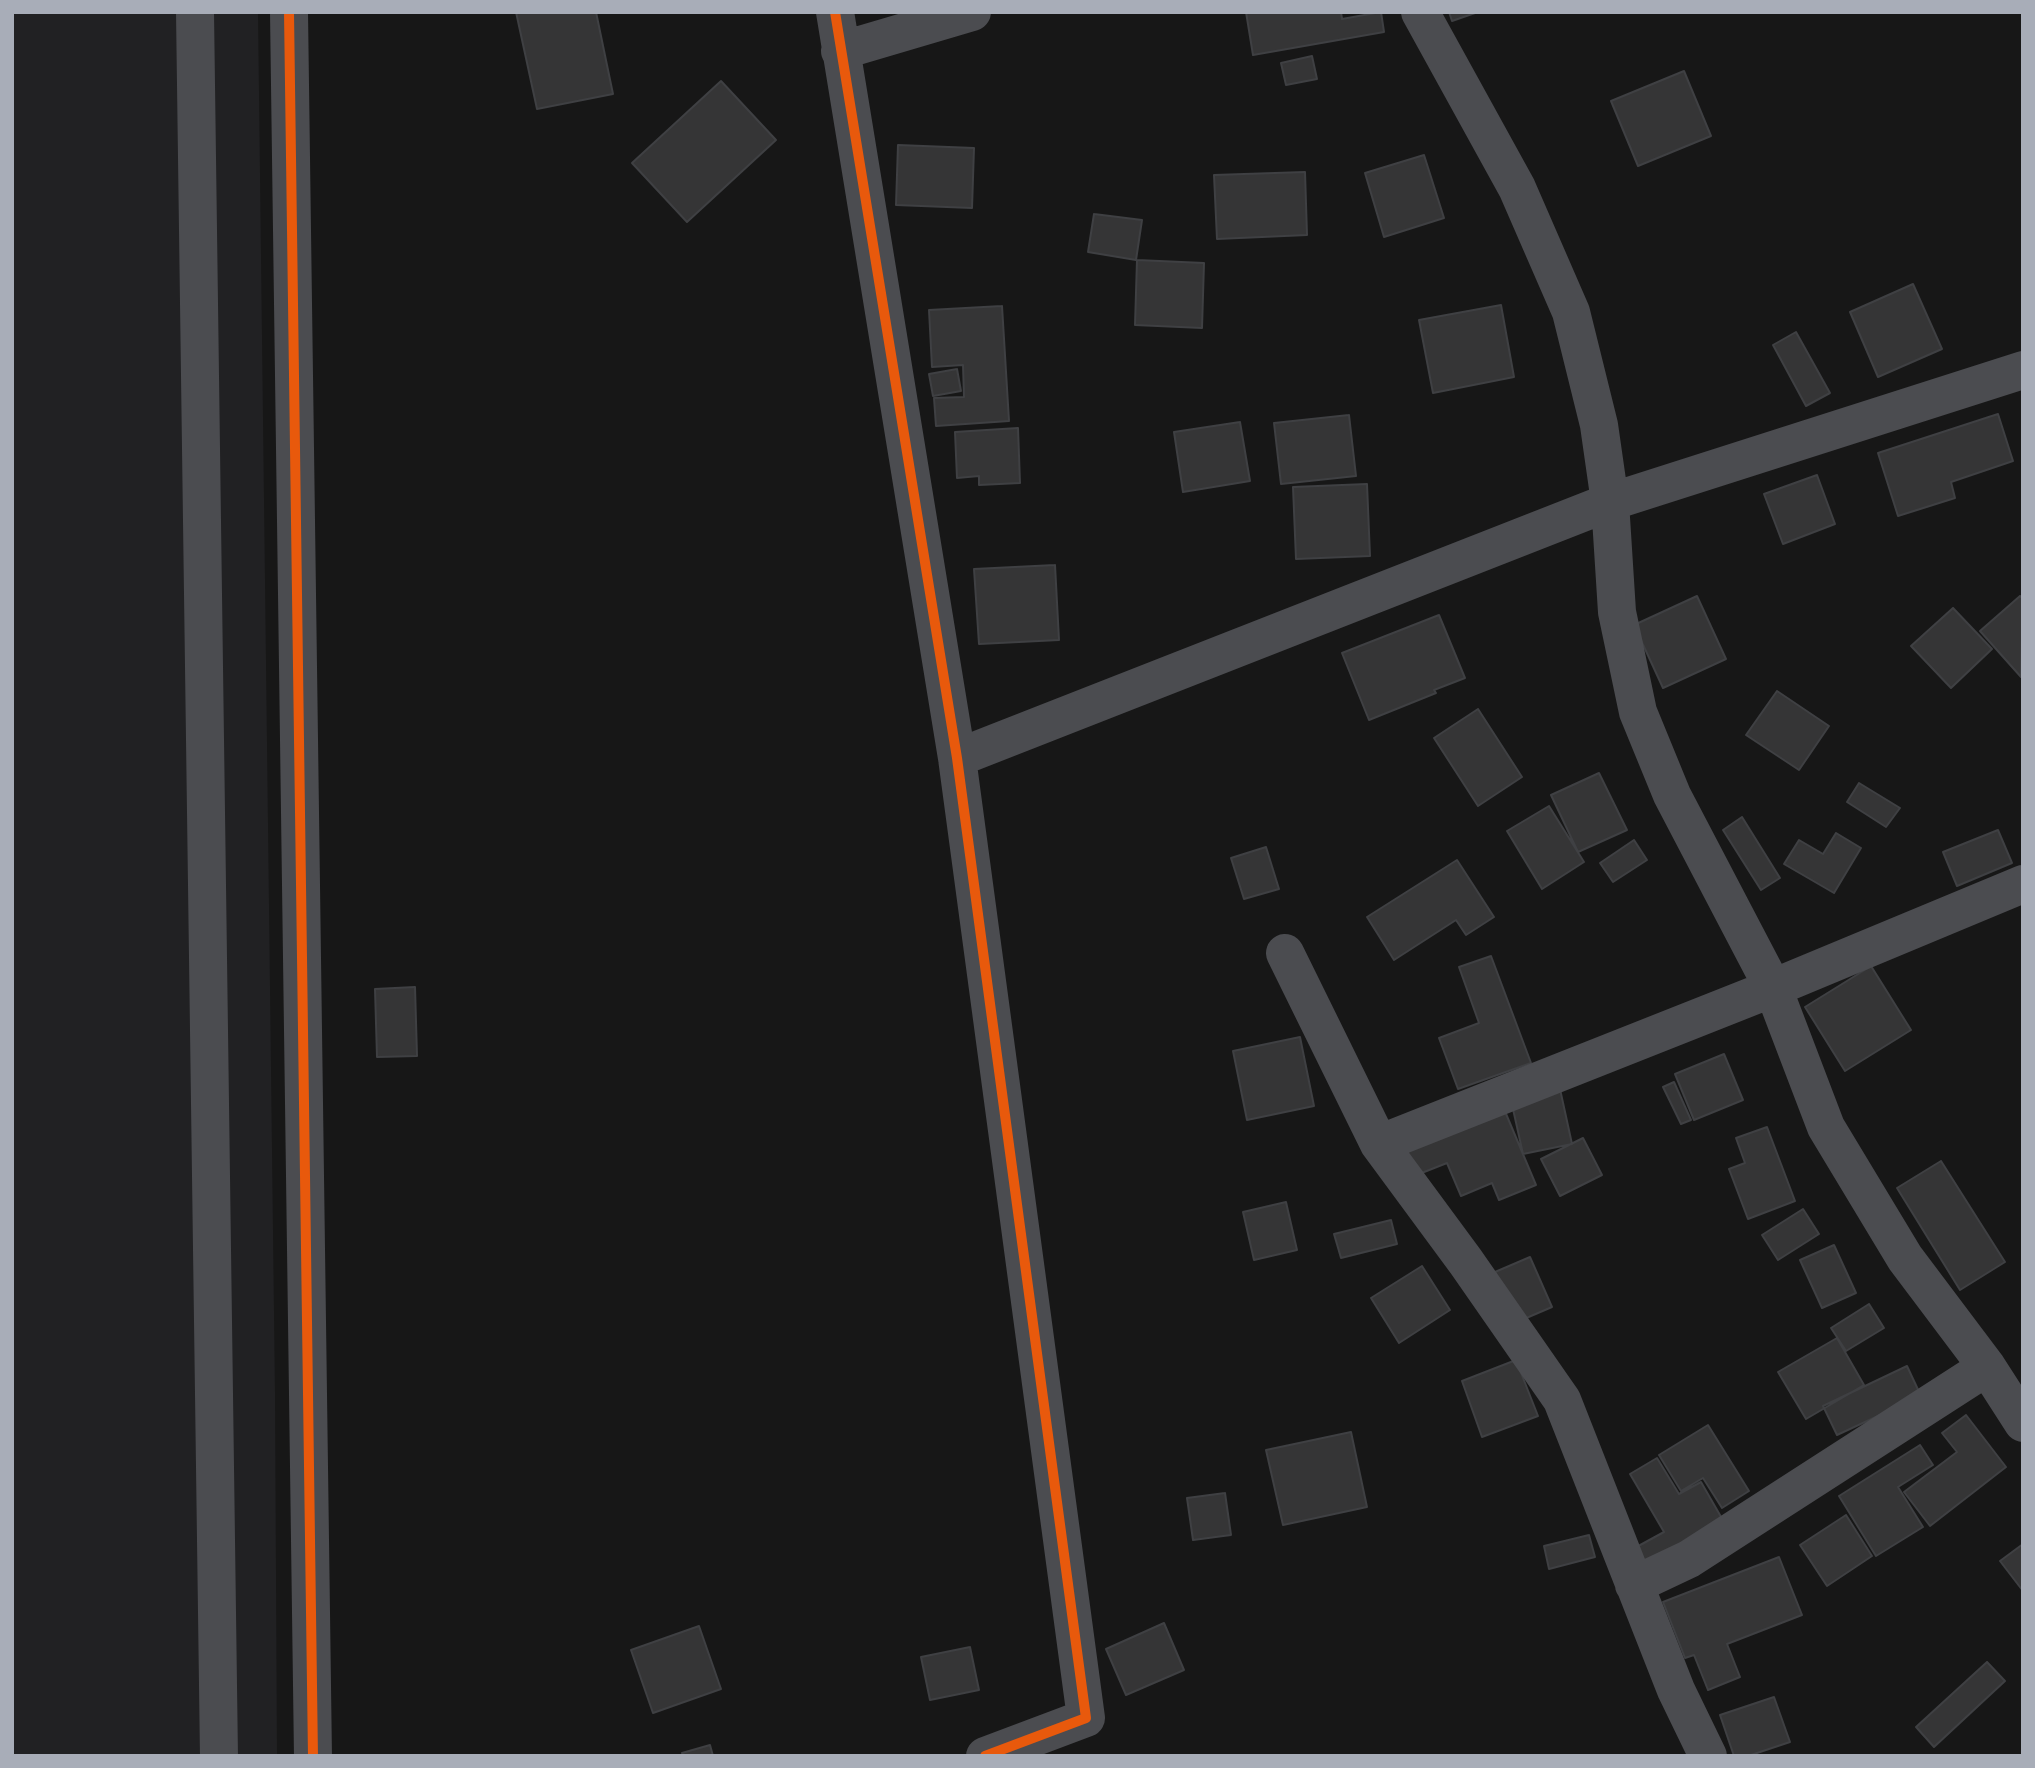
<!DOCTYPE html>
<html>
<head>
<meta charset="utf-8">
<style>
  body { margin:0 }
  #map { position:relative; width:2035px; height:1768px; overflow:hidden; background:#171717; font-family:"Golos Text",sans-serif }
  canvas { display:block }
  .frame { position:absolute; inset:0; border:14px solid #a8adb8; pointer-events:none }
</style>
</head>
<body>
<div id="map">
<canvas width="2035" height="1768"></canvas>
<div class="frame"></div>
</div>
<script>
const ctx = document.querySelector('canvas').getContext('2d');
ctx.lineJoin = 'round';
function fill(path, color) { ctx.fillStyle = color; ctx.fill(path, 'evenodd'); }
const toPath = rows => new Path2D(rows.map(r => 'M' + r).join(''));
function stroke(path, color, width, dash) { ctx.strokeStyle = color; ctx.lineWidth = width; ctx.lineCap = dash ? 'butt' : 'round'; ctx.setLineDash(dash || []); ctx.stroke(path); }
fill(toPath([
  [12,12,258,12,275,1394,277,1756,12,1756]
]), '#212123');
const building = toPath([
  [516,12,596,12,613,94,537,109,516,12],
  [1246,12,1341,12,1342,19,1381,12,1384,32,1253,55,1246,12],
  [1449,12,1478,12,1452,21,1449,12],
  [1312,56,1317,79,1286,85,1281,63,1312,56],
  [1684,71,1711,136,1638,166,1611,101,1684,71],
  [721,81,776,140,687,222,632,163,721,81],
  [898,145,974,148,972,208,896,205,898,145],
  [1424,155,1444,218,1384,237,1365,173,1424,155],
  [1305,172,1307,235,1217,239,1214,175,1305,172],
  [1094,214,1142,220,1136,260,1088,252,1094,214],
  [1137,260,1204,263,1202,328,1135,325,1137,260],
  [1913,284,1942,349,1878,377,1850,312,1913,284],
  [1501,305,1514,377,1433,393,1419,320,1501,305],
  [1002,306,1009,421,936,426,934,398,964,397,963,365,932,367,929,310,1002,306],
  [1796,332,1830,393,1806,406,1773,345,1796,332],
  [957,369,961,391,933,396,929,374,957,369],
  [1998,414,2013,461,1951,482,1955,498,1898,516,1878,453,1998,414],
  [1349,415,1356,476,1281,484,1274,423,1349,415],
  [1240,422,1250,481,1183,492,1174,432,1240,422],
  [1018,428,1020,483,979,485,979,476,957,478,955,432,1018,428],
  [1817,475,1835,524,1783,544,1764,494,1817,475],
  [1367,484,1370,556,1296,559,1293,487,1367,484],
  [1055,565,1059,640,979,644,974,569,1055,565],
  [1697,596,1726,659,1663,688,1634,625,1697,596],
  [2020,596,2023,599,2021,677,1980,631,2020,596],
  [1953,608,1992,649,1951,688,1911,646,1953,608],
  [1439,615,1465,678,1434,690,1436,693,1369,720,1342,653,1439,615],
  [1777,691,1829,726,1799,770,1746,735,1777,691],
  [1478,709,1522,777,1478,806,1434,738,1478,709],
  [1599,773,1627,830,1578,852,1551,795,1599,773],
  [1859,783,1900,808,1886,827,1847,802,1859,783],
  [1549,806,1584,862,1542,889,1507,831,1549,806],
  [1742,817,1780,878,1761,890,1723,830,1742,817],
  [1998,830,2012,863,1957,886,1943,852,1998,830],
  [1836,833,1861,848,1834,893,1784,864,1799,840,1823,854,1836,833],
  [1634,840,1647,860,1613,882,1600,863,1634,840],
  [1266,847,1279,889,1244,899,1231,858,1266,847],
  [1457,860,1494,917,1466,935,1456,920,1394,960,1367,917,1457,860],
  [1491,956,1531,1063,1458,1089,1439,1038,1479,1023,1459,967,1491,956],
  [1871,966,1911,1030,1845,1071,1805,1007,1871,966],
  [415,987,417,1056,377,1057,375,989,415,987],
  [1300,1037,1314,1106,1247,1120,1233,1051,1300,1037],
  [1724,1054,1743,1100,1694,1120,1675,1074,1724,1054],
  [1674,1082,1691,1120,1681,1124,1663,1087,1674,1082],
  [1560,1089,1572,1144,1523,1154,1511,1100,1560,1089],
  [1504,1109,1536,1185,1499,1200,1492,1183,1461,1196,1447,1163,1414,1176,1403,1150,1504,1109],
  [1767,1127,1795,1201,1748,1219,1729,1169,1745,1163,1736,1138,1767,1127],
  [1583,1138,1602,1175,1560,1196,1541,1159,1583,1138],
  [1941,1161,2005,1262,1960,1290,1897,1188,1941,1161],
  [1286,1202,1297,1250,1254,1260,1243,1212,1286,1202],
  [1803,1209,1819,1234,1778,1260,1762,1235,1803,1209],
  [1391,1220,1397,1244,1341,1258,1334,1234,1391,1220],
  [1834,1245,1856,1293,1822,1308,1800,1260,1834,1245],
  [1530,1257,1552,1307,1517,1322,1495,1272,1530,1257],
  [1422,1266,1450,1310,1399,1343,1371,1298,1422,1266],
  [1869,1304,1884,1328,1846,1351,1831,1328,1869,1304],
  [1837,1338,1864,1385,1806,1419,1778,1372,1837,1338],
  [1516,1360,1538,1416,1482,1437,1462,1381,1516,1360],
  [1907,1366,1921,1396,1837,1435,1823,1406,1907,1366],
  [1966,1415,2006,1467,1930,1526,1904,1492,1957,1452,1942,1433,1966,1415],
  [1708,1425,1749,1491,1722,1508,1703,1478,1681,1491,1659,1455,1708,1425],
  [1351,1432,1367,1507,1283,1525,1266,1450,1351,1432],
  [1920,1445,1933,1465,1898,1487,1923,1527,1876,1556,1839,1496,1920,1445],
  [1657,1458,1679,1494,1701,1482,1724,1522,1642,1568,1631,1550,1664,1532,1630,1474,1657,1458],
  [1225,1493,1231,1535,1193,1540,1187,1498,1225,1493],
  [1846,1515,1872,1556,1827,1586,1800,1545,1846,1515],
  [1589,1535,1595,1557,1549,1569,1544,1546,1589,1535],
  [2023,1544,2023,1591,2000,1561,2023,1544],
  [1779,1557,1802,1615,1727,1644,1740,1677,1708,1690,1694,1655,1685,1658,1663,1602,1779,1557],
  [1164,1623,1184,1670,1126,1695,1106,1649,1164,1623],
  [699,1626,721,1689,653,1713,631,1650,699,1626],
  [970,1647,979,1690,930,1700,921,1657,970,1647],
  [1987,1662,2005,1681,1934,1747,1916,1727,1987,1662],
  [1774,1697,1790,1742,1748,1756,1734,1756,1720,1715,1774,1697],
  [710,1745,713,1756,683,1756,682,1753,710,1745]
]);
fill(building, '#353536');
stroke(building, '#3f4043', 2);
stroke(toPath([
  [195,12,219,1756],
  [289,12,313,1756],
  [835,12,957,758,1086,1718,985,1756],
  [1420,12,1517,188,1571,312,1599,425,1610,502,1617,612,1638,712,1672,795,1773,988,1826,1127,1905,1258,1987,1367,2023,1423],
  [840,51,972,12],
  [957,758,1610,502,2023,370],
  [1285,953,1379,1144,1466,1262,1562,1400,1676,1690,1708,1756],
  [1379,1144,1773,988,2023,884],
  [1634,1585,1689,1559,1987,1367]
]), '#4b4c50', 38);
stroke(toPath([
  [289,12,313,1756],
  [835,12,957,758,1086,1718,985,1756]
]), '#e8590c', 10);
</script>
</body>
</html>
